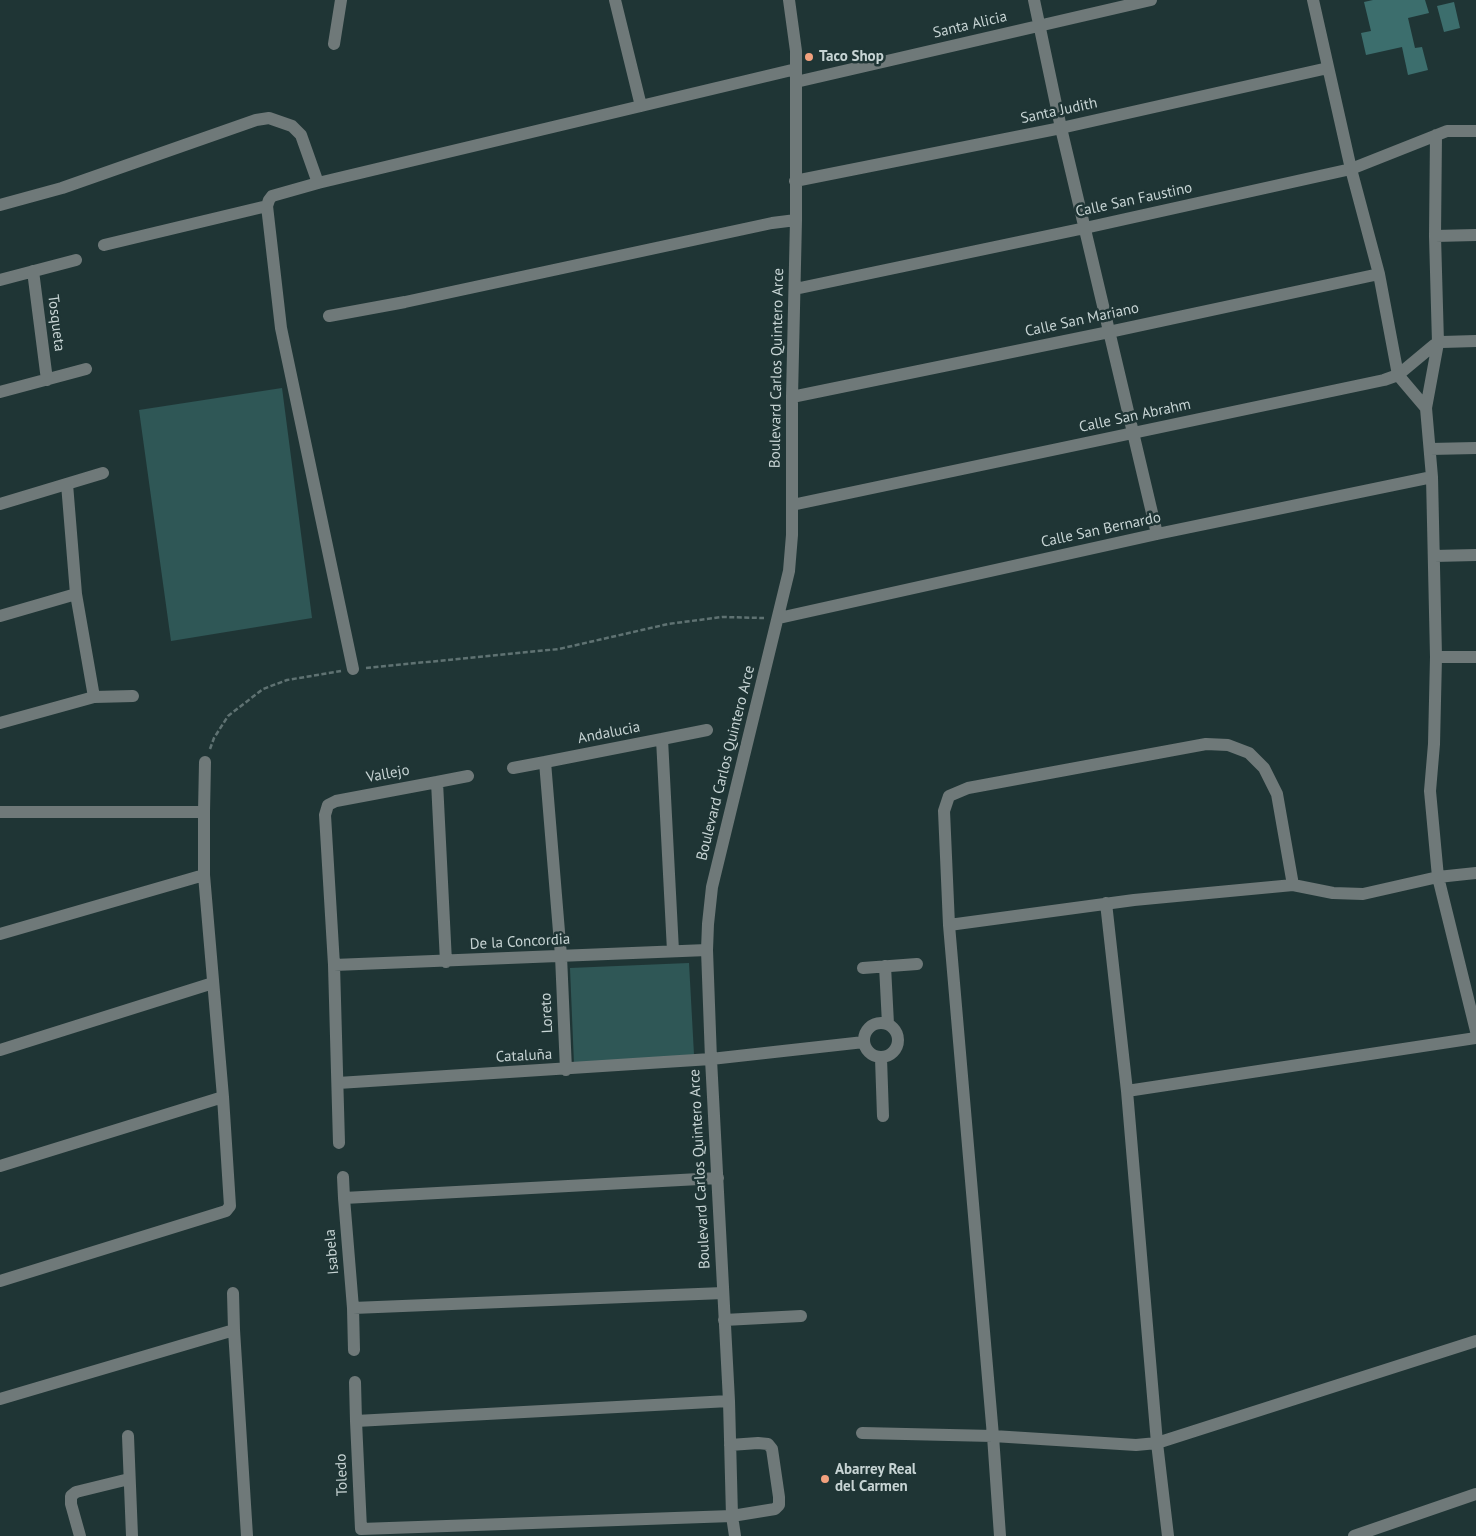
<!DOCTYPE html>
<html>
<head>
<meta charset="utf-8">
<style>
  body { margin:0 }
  canvas { display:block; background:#1f3535 }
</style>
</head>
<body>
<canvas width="1476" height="1536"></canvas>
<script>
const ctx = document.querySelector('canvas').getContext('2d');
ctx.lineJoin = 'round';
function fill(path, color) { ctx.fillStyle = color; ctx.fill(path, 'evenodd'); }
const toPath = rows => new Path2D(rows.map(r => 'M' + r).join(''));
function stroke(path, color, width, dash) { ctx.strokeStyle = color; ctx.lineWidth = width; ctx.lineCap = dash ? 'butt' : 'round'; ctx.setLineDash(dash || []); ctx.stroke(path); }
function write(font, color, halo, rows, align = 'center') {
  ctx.font = font + ' "PT Sans",sans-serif'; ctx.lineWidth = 5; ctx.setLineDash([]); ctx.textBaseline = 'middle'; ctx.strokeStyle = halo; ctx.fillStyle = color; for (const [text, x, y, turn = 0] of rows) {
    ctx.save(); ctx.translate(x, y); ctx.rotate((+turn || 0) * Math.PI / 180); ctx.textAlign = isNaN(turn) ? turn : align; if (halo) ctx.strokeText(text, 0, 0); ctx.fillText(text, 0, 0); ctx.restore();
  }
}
fill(toPath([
  [282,388,312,618,171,641,139,410],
  [689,963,694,1055,574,1064,570,968]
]), '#2f5756');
fill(toPath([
  [1373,0,1425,0,1429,13,1408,18,1415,48,1422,47,1428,70,1408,75,1402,47,1366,55,1361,33,1371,31,1364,2],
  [1454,2,1460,28,1444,32,1437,6]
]), '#3c6e6d');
stroke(toPath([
  [366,668,559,649,668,624,722,617,764,618],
  [210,749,214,738,228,716,263,689,287,680,341,671]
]), '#5f7272', 2.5, [5, 2.5]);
stroke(toPath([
  [615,0,641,106],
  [1034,0,1061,128,1157,534],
  [1313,0,1351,169,1379,274,1398,375,1426,408],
  [334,44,341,0],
  [796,82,1151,0],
  [1436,135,1435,236,1438,343,1426,408,1432,477,1436,657,1434,744,1430,791,1438,877,1476,1031],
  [795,181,1061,128,1328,68],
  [0,205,62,188,256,120,269,118,292,126,301,135,318,183],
  [1435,236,1476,235],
  [104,245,267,206],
  [33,271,47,380],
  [0,280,76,260],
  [795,289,1085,228,1351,169,1447,131,1476,131],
  [329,316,405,302,772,223,796,220],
  [0,392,86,369],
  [792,397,1109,332,1379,274],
  [1430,449,1476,448],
  [67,484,76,594,94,697],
  [0,504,103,473],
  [792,505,1384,380,1398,375,1434,345,1442,342,1476,341],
  [1434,556,1476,555],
  [0,616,76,594],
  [779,618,1157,534,1432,477],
  [1436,657,1476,657],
  [353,669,281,328,267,206,269,200,272,196,318,183,796,69],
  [0,723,94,697,133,696],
  [662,739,707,730],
  [513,768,545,762],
  [437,782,468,776],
  [0,812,204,812,204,875,223,1097,230,1206,226,1211,0,1281],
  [204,812,205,762],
  [1106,903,1127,1091,1157,1443,1168,1536],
  [949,925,1134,900,1293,885,1333,893,1363,894,1438,877,1476,873],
  [0,934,204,875],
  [334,965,707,950],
  [885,966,888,1024],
  [863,968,917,964],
  '864 1040a17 17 0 1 1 34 0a17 17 0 1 1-34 0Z',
  [0,1050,213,983],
  [881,1058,883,1116],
  [566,1070,561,956,545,762,662,739,673,951],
  [338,1083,711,1059,864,1042],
  [1127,1091,1476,1038],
  [339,1143,334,965,325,815,328,805,336,801,437,782,446,962],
  [0,1166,223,1097],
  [343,1177,344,1198],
  [718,1178,344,1198,353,1308,723,1293],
  [233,1293,234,1330],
  [353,1308,354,1350],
  [724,1320,801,1316],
  [355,1382,356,1421],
  [0,1399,234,1330,247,1536],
  [729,1401,356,1421,361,1529,732,1516,775,1509,779,1505,779,1497,772,1449,768,1444,758,1443,730,1445],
  [862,1433,993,1436,1136,1445,1157,1443,1476,1341],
  [128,1436,132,1536],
  [80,1536,71,1504,71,1496,76,1492,129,1479],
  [735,1536,732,1516,729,1401,711,1059,707,950,708,924,712,887,789,571,792,535,792,397,796,220,796,51,789,0],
  [1000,1536,993,1436,949,925,944,811,949,796,968,788,1206,744,1228,745,1249,753,1264,768,1277,794,1293,885],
  [1354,1536,1476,1494]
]), '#6f7979', 12);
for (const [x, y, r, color] of [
  [809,57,5,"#f2a17e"],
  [825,1479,5,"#f2a17e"]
]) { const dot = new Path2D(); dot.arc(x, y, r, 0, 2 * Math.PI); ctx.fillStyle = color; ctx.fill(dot); stroke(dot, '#1f3535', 2); }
write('15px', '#c7d4d4', '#1f3535', [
  ["Santa Alicia",970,25,-13],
  ["Santa Judith",1059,111,-12],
  ["Calle San Faustino",1134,200,-12],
  ["Calle San Mariano",1082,320,-12],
  ["Tosqueta",56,323,83],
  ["Boulevard Carlos Quintero Arce",777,368,-89],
  ["Calle San Abrahm",1135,416,-12],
  ["Calle San Bernardo",1101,530,-12],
  ["Andalucia",609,733,-11],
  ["Boulevard Carlos Quintero Arce",726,763,-76],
  ["Vallejo",388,774,-10],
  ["De la Concordia",520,942,-3],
  ["Loreto",547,1013,-93],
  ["Cataluña",524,1056,-3],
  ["Boulevard Carlos Quintero Arce",700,1169,-93],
  ["Isabela",332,1252,-95],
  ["Toledo",342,1475,-92]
]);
write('bold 15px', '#c7d4d4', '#1f3535', [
  ["Taco Shop",819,57],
  ["Abarrey Real",835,1470],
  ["del Carmen",835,1487]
], 'left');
</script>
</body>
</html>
